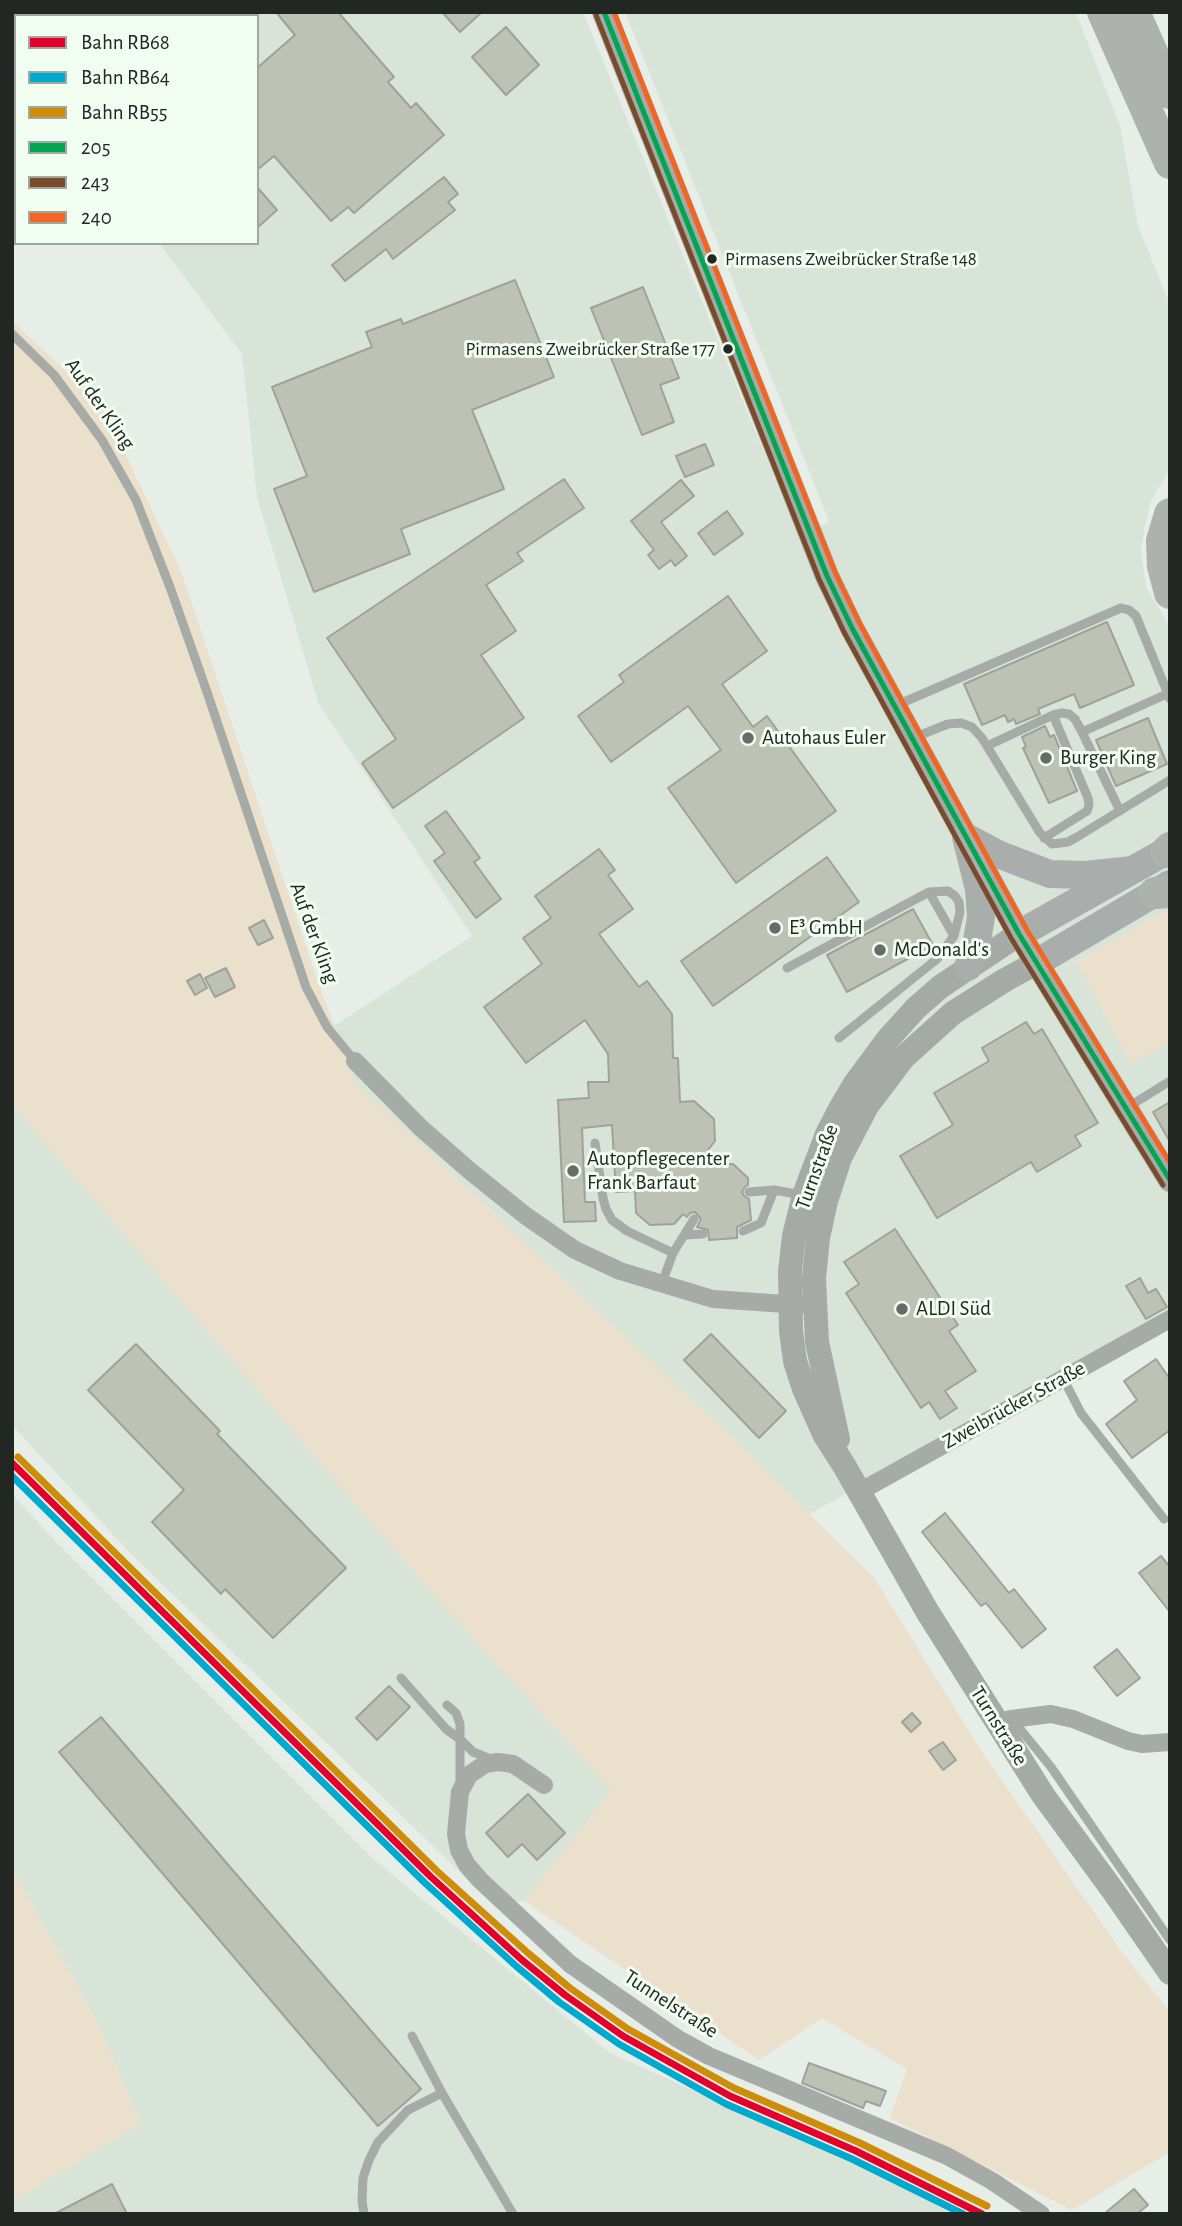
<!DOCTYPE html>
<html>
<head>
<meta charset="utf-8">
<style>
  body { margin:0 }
  #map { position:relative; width:1182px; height:2226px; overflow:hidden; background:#e7ede7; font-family:"Alegreya Sans",sans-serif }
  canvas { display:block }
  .frame { position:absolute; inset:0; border:14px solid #232723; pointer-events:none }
  .legend { position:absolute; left:14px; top:14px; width:245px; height:231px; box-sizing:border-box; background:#f2fdf2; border:2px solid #9fa79f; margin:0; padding:9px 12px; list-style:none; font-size:21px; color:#232723 }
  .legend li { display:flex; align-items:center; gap:14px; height:35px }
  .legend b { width:35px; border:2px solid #9fa79f }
</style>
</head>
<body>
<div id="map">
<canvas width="1182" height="2226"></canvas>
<div class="frame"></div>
<ul class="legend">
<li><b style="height:9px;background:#e4002b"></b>Bahn RB68</li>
<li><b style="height:9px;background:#00a9ce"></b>Bahn RB64</li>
<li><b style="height:9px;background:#cd8d07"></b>Bahn RB55</li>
<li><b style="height:9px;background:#00a651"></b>205</li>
<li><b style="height:9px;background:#7a4b2a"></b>243</li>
<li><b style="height:9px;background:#f26522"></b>240</li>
</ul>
</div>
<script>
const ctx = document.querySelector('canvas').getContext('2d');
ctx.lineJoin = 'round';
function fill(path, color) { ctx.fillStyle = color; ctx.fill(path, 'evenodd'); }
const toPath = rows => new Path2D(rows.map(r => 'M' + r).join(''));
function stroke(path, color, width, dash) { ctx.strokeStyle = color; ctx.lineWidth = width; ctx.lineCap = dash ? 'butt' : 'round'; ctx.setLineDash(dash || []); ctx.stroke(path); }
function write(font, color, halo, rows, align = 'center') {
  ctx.font = font + ' "Alegreya Sans",sans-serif'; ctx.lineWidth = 6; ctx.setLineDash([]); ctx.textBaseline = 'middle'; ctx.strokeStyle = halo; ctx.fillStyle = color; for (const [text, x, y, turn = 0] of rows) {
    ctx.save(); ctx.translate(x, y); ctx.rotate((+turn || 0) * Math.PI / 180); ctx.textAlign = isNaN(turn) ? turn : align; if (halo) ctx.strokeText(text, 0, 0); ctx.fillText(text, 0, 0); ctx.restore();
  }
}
fill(toPath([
  [12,12,583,12,800,540,829,521,625,12,1076,12,1120,126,1138,226,1170,305,1170,469,1152,499,1145,524,1141,551,1146,587,1170,627,1170,911,1154,917,1077,961,1131,1063,1170,1043,1170,1318,809,1514,728,1434,355,1083,334,1026,472,936,318,702,257,497,242,354,159,243,257,243,257,16,16,16,16,47,12,40],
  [12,1104,435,1596,612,1790,524,1901,493,1904,129,1552,12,1425],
  [12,1494,56,1542,372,1858,610,2053,916,2191,949,2214,12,2214,12,2202,141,2123,97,2022,12,1868]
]), '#d8e4d8');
fill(toPath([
  [12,321,102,405,181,571,312,965,355,1083,728,1434,874,1578,984,1755,1121,1951,1170,2012,1170,2152,1072,2210,890,2118,907,2069,822,2018,759,2060,524,1901,612,1790,435,1596,12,1104],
  [1170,911,1170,1043,1131,1064,1077,961,1154,917],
  [12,1868,97,2022,141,2123,12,2202]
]), '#eae0cc');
const building = toPath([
  [276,12,338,12,394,77,388,82,411,108,416,103,444,135,354,213,348,207,331,221,274,156,257,170,257,68,295,35,276,12],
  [442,12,482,12,460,32,442,12],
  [506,27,539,65,506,95,472,57,506,27],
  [444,177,458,194,448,202,455,210,393,259,386,249,345,281,332,265,444,177],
  [257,187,277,210,257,228,257,187],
  [515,280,554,377,472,410,504,489,401,529,410,554,314,592,274,489,307,476,272,387,372,347,366,332,401,319,403,324,515,280],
  [643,287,679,378,660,385,674,422,642,435,591,308,643,287],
  [705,444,714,465,685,477,676,456,705,444],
  [564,479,584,508,517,553,523,561,486,585,516,631,481,655,524,718,393,808,362,763,396,739,327,638,564,479],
  [681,480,694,496,661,522,687,556,675,566,671,560,659,569,648,555,654,550,631,521,681,480],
  [727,511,743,534,714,555,698,533,727,511],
  [728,596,767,651,722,684,753,727,767,716,836,811,736,883,668,788,721,750,688,706,611,762,578,716,624,682,619,675,728,596],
  [1107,622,1134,685,1080,708,1074,694,1038,709,1040,714,1016,724,1014,719,1008,722,1005,715,982,725,964,684,1107,622],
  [1148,718,1167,764,1116,786,1096,740,1148,718],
  [1045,726,1050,737,1054,735,1077,791,1049,803,1023,748,1026,747,1022,737,1045,726],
  [446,811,480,858,474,862,501,899,476,918,434,861,445,853,425,826,446,811],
  [599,849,615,870,608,875,633,909,599,934,639,987,647,981,672,1014,673,1058,678,1058,680,1102,694,1101,714,1119,715,1141,695,1167,733,1164,748,1178,748,1185,745,1187,742,1192,744,1196,749,1199,751,1220,737,1227,737,1238,709,1240,708,1230,697,1227,701,1219,695,1212,690,1213,687,1217,683,1214,674,1224,650,1225,636,1213,635,1191,616,1192,612,1125,582,1128,585,1202,595,1202,596,1221,564,1222,558,1100,589,1098,588,1082,609,1082,608,1054,585,1020,526,1063,484,1007,542,964,523,938,551,918,535,896,599,849],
  [827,857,859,902,713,1006,681,961,827,857],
  [913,909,933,945,847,992,827,955,913,909],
  [264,920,273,938,258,945,249,928,264,920],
  [226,968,235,987,215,997,205,978,226,968],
  [200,974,207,988,195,995,187,981,200,974],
  [1026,1022,1034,1034,1042,1029,1098,1123,1075,1136,1081,1146,1037,1172,1031,1162,937,1218,900,1156,953,1125,934,1093,989,1061,982,1048,1026,1022],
  [1170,1102,1170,1142,1153,1112,1170,1102],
  [895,1229,958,1325,949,1331,976,1371,945,1391,957,1408,940,1419,929,1402,921,1408,846,1293,859,1284,844,1262,895,1229],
  [1140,1278,1148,1293,1156,1289,1167,1307,1146,1319,1126,1286,1140,1278],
  [711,1334,786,1411,759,1438,684,1360,711,1334],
  [136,1344,220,1431,217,1434,346,1568,273,1638,225,1589,221,1594,152,1522,184,1490,88,1390,136,1344],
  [1156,1359,1170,1379,1170,1430,1132,1458,1106,1424,1137,1400,1124,1381,1156,1359],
  [945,1513,1009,1593,1014,1589,1046,1629,1022,1648,986,1603,981,1606,922,1532,945,1513],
  [1161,1556,1170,1567,1170,1612,1139,1573,1161,1556],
  [1117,1649,1140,1678,1117,1696,1094,1667,1117,1649],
  [389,1686,410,1707,377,1740,356,1718,389,1686],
  [912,1713,921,1723,911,1732,902,1722,912,1713],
  [101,1717,421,2089,378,2126,59,1752,101,1717],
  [943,1742,956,1760,943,1770,929,1751,943,1742],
  [528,1794,565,1833,537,1860,522,1844,508,1857,486,1833,528,1794],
  [809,2063,886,2091,880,2106,866,2101,863,2108,802,2083,809,2063],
  [112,2184,127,2214,54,2214,112,2184],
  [1134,2189,1148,2205,1137,2214,1104,2214,1134,2189]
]);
fill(building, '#bec2b4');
stroke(building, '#9ea29c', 2);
stroke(toPath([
  [12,334,54,375,102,440,136,500,170,587,207,692,306,987,327,1027,355,1061],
  [897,705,1121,608,1129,610,1136,616,1170,699],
  [1082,732,1167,694],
  [913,738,948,724,961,723,972,727,982,738,1040,833,1052,844,1068,842,1077,837,1170,780],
  [987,746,1053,715,1062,713,1069,714,1075,719,1082,732,1120,811],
  [1044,838,1087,811,1089,805,1088,798,1053,715],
  [929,892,948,891,955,896,959,902,960,912,954,936],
  [787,968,929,892,954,936,937,959,839,1038],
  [1128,1107,1170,1081],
  [595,1143,603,1198,606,1209,612,1220,627,1231,673,1253],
  [749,1192,774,1190,802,1195],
  [743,1231,761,1223,774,1190],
  [685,1235,703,1234],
  [662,1283,673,1253,694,1219],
  [1063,1378,1081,1413,1164,1519],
  [401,1678,446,1729,461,1740,473,1752,493,1760],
  [447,1705,456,1713,460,1724,460,1783],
  [1012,1719,1051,1767,1170,1940],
  [412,2036,442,2093],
  [364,2214,362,2201,363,2178,369,2160,378,2142,408,2110,442,2093,513,2214]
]), '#a6aba8', 9);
stroke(toPath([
  [355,1061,421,1128,470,1171,526,1216,575,1250,620,1271,713,1299,800,1305],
  [859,1492,1170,1319],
  [996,1723,1011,1719,1051,1714,1073,1719,1128,1741,1142,1744,1170,1742],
  [544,1785,513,1764,498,1762,485,1764,469,1775,460,1792,456,1834,459,1850,467,1865,480,1880,570,1964,678,2039,709,2056,947,2156,992,2181,1041,2214]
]), '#a6aba8', 18);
stroke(toPath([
  [604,12,827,576,852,628,1019,934,1170,1180],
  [1019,934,940,987,916,1008,888,1039,854,1085,841,1107,827,1134,804,1195,794,1236,790,1271,791,1331,795,1361,804,1389,824,1434,845,1467,927,1611,1043,1795,1114,1892,1170,1973],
  [838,1439,817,1342,814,1278,818,1238,826,1201,840,1158,867,1106,904,1057,953,1013,1005,980,1036,963]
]), '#a6aaa7', 24);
stroke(toPath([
  [966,837,1000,855,1050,874,1086,875,1132,870],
  [966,837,979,889,981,917,977,941,968,967],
  [1019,934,1170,849],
  [1036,963,1170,884]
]), '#a9adab', 28);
stroke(toPath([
  [1103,12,1170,163],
  [1134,12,1170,93],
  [1170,514,1162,541,1163,566,1170,593],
  [1166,852,1170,848],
  [1155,893,1170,892]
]), '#aeb2af', 32);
stroke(toPath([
  [604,12,827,576,852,628,1019,934,1170,1180]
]), '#00a651', 5);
stroke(toPath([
  [596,15,819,579,844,632,1011,938,1163,1185]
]), '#7a4b2a', 5);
stroke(toPath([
  [614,12,835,572,860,624,1027,930,1170,1163]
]), '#f26522', 5);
stroke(toPath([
  [12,1463,431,1877,522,1960,565,1995,623,2036,730,2096,856,2151,982,2214]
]), '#e4002b', 7);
stroke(toPath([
  [12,1476,425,1883,516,1966,559,2002,619,2044,726,2104,852,2159,963,2214]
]), '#00a9ce', 7);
stroke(toPath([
  [18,1457,437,1871,528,1953,570,1988,628,2029,734,2088,860,2143,987,2206]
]), '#cd8d07', 7);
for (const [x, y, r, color] of [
  [712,259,6,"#232723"],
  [728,349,6,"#232723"],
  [748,738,7,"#686c68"],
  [1046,758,7,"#686c68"],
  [775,928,7,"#686c68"],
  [880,950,7,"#686c68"],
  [573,1171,7,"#686c68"],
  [902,1309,7,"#686c68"]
]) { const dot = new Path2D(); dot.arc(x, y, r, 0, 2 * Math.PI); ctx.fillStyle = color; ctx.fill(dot); stroke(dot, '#f2fdf2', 2.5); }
write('19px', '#232723', '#f2fdf2', [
  ["Pirmasens Zweibrücker Straße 148",725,259],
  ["Pirmasens Zweibrücker Straße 177",715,349,"right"]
], 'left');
write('21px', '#232723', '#f2fdf2', [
  ["Auf der Kling",100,404,55],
  ["Auf der Kling",314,933,70],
  ["Turnstraße",817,1167,-70],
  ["Zweibrücker Straße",1014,1405,-29],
  ["Turnstraße",999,1726,58],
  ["Tunnelstraße",671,2004,33]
]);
write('21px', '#232723', '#f2fdf2', [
  ["Autohaus Euler",762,738],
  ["Burger King",1060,758],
  ["E³ GmbH",789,928],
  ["McDonald's",894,950],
  ["Autopflegecenter",587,1159],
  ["Frank Barfaut",587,1183],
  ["ALDI Süd",916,1309]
], 'left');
</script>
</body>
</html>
